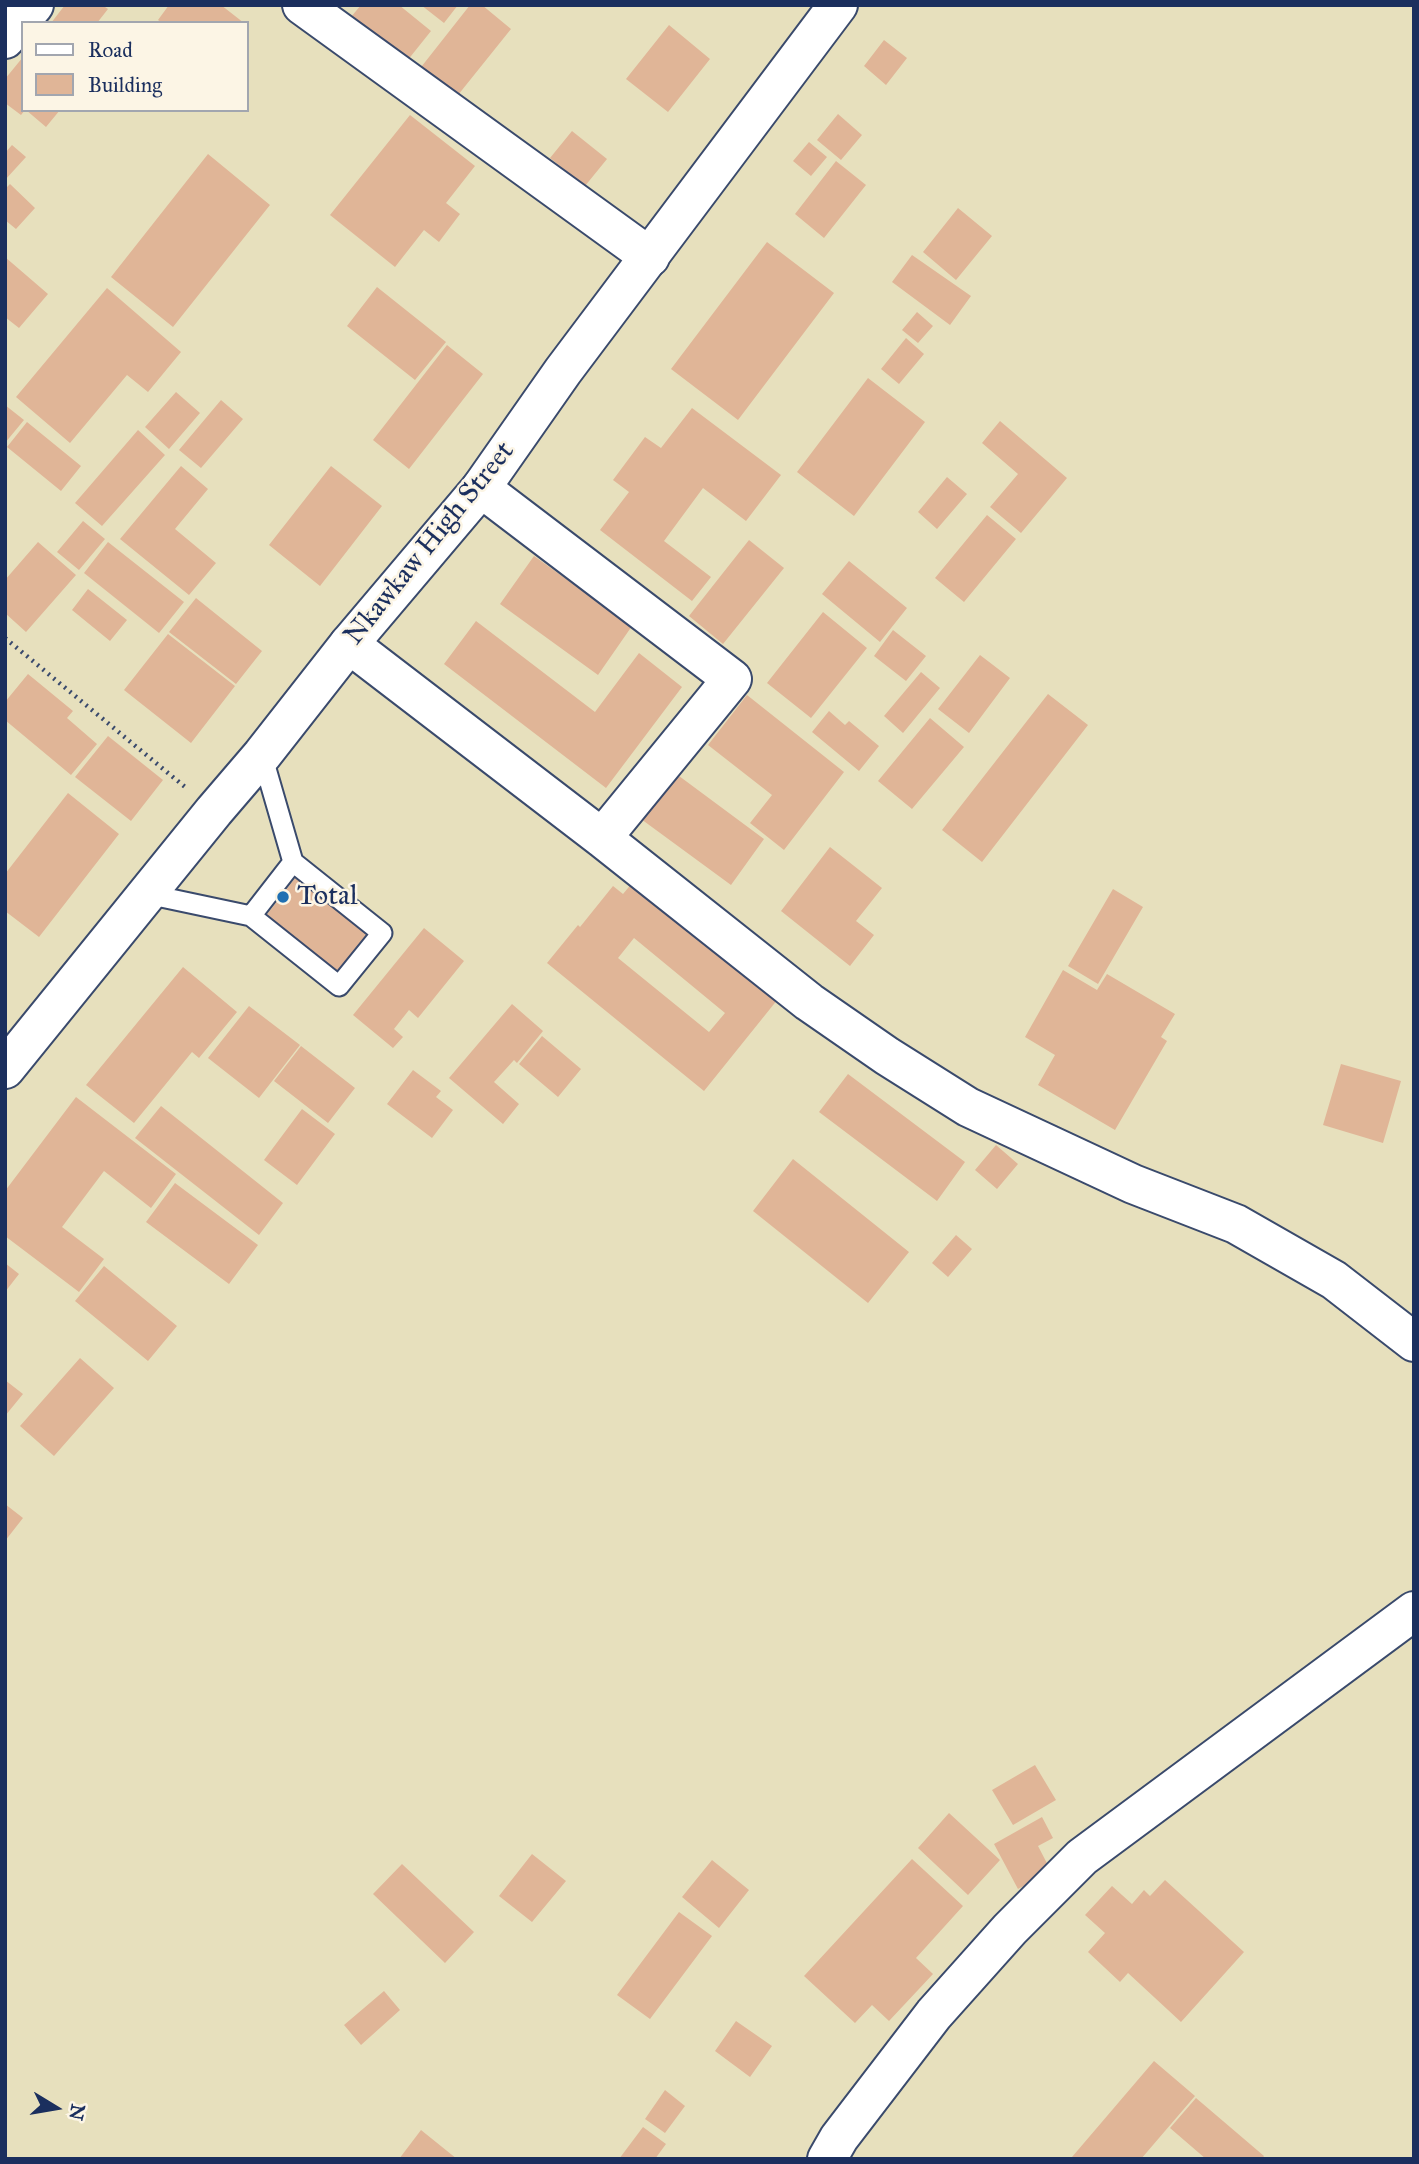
<!DOCTYPE html>
<html>
<head>
<meta charset="utf-8">
<style>
  body { margin:0 }
  #map { position:relative; width:1419px; height:2164px; overflow:hidden; background:#e7e0bd; font-family:"IM FELL Great Primer",serif }
  canvas { display:block }
  .frame { position:absolute; inset:0; border:7px solid #1b2f5e; pointer-events:none }
  .legend { position:absolute; left:21px; top:21px; width:228px; height:91px; box-sizing:border-box; background:#fcf5e5; border:2px solid #a2a6af; margin:0; padding:9px 12px; list-style:none; font-size:21px; color:#1b2f5e }
  .legend li { display:flex; align-items:center; gap:14px; height:35px }
  .legend b { width:35px; border:2px solid #a2a6af }
  .north { position:absolute; left:21px; top:2073px; width:70px; height:70px; -webkit-text-stroke:5px #fcf5e5; paint-order:stroke; rotate:101deg; font-size:19px; font-weight:700; line-height:28px; text-align:center; color:#1b2f5e }
  .north::after { content:''; display:block; margin:auto; width:24px; height:32px; background:#1b2f5e; clip-path:polygon(50% 0,100% 100%,50% 72%,0 100%) }
</style>
</head>
<body>
<div id="map">
<canvas width="1419" height="2164"></canvas>
<div class="frame"></div>
<ul class="legend">
<li><b style="height:9px;background:#fff"></b>Road</li>
<li><b style="height:19px;background:#e0b597"></b>Building</li>
</ul>
<div class="north">N</div>
</div>
<script>
const ctx = document.querySelector('canvas').getContext('2d');
ctx.lineJoin = 'round';
function fill(path, color) { ctx.fillStyle = color; ctx.fill(path, 'evenodd'); }
const toPath = rows => new Path2D(rows.map(r => 'M' + r).join(''));
function stroke(path, color, width, dash) { ctx.strokeStyle = color; ctx.lineWidth = width; ctx.lineCap = dash ? 'butt' : 'round'; ctx.setLineDash(dash || []); ctx.stroke(path); }
function write(font, color, halo, rows, align = 'center') {
  ctx.font = font + ' "IM FELL Great Primer",serif'; ctx.lineWidth = 5; ctx.setLineDash([]); ctx.textBaseline = 'middle'; ctx.strokeStyle = halo; ctx.fillStyle = color; for (const [text, x, y, turn = 0] of rows) {
    ctx.save(); ctx.translate(x, y); ctx.rotate((+turn || 0) * Math.PI / 180); ctx.textAlign = isNaN(turn) ? turn : align; if (halo) ctx.strokeText(text, 0, 0); ctx.fillText(text, 0, 0); ctx.restore();
  }
}
fill(toPath([
  [65,5,102,5,108,9,97,23,51,23],
  [169,5,221,5,244,23,162,23,158,20],
  [361,5,399,5,431,31,407,61,351,17],
  [421,5,458,5,444,23],
  [470,5,482,5,511,29,454,100,418,71],
  [669,25,710,59,668,112,626,79],
  [884,40,907,58,886,85,864,66],
  [23,57,23,110,25,110,21,115,5,103,5,79],
  [26,110,60,110,46,127],
  [838,114,862,135,841,160,817,140],
  [410,115,475,166,446,203,460,214,439,242,424,230,395,267,330,215],
  [572,131,607,159,585,186,550,158],
  [809,142,827,157,811,176,793,161],
  [12,145,26,157,5,180,5,153],
  [208,154,270,205,173,327,111,277],
  [836,161,866,185,824,238,795,214],
  [10,184,35,208,16,229,5,220,5,189],
  [958,208,992,236,956,280,923,252],
  [767,242,834,293,738,420,671,369],
  [912,255,971,296,950,325,892,282],
  [5,257,48,294,19,328,5,317],
  [377,287,446,342,415,380,347,326],
  [107,288,181,352,148,392,127,375,70,443,16,397],
  [917,312,933,326,918,343,902,330],
  [906,338,924,354,899,384,881,369],
  [447,345,483,374,409,469,373,440],
  [868,378,925,422,854,516,797,472],
  [176,392,200,413,169,449,145,427],
  [221,400,243,419,201,468,179,450],
  [5,405,24,420,5,443],
  [692,408,781,475,746,521,703,488,664,541,711,577,692,601,600,530,629,492,613,480,645,437,661,448],
  [1000,421,1067,478,1021,533,990,507,1018,474,982,443],
  [27,422,81,466,61,491,7,447],
  [138,430,165,455,102,526,75,503],
  [181,466,208,489,175,529,216,563,189,595,120,539],
  [331,466,382,506,320,586,269,545],
  [947,477,967,494,937,529,918,512],
  [987,515,1016,539,964,602,935,578],
  [83,521,105,539,79,570,57,552],
  [749,540,784,568,723,644,689,616],
  [38,542,76,575,26,632,5,613,5,580],
  [108,542,184,602,159,633,84,573],
  [534,556,632,626,598,675,500,604],
  [849,561,907,608,880,642,822,594],
  [88,589,127,620,110,641,72,610],
  [196,598,262,651,236,684,169,632],
  [823,612,867,648,811,718,767,683],
  [476,621,595,712,639,653,682,687,606,788,444,664],
  [893,630,926,656,906,681,874,656],
  [168,634,235,686,191,743,124,690],
  [980,655,1010,678,969,733,938,709],
  [921,672,940,688,903,733,884,716],
  [28,674,73,711,67,718,97,744,71,775,5,720,5,702],
  [1048,694,1088,725,982,862,942,830],
  [747,695,844,772,784,850,750,823,772,795,708,745],
  [829,711,845,725,849,721,879,746,859,771,812,732],
  [930,718,964,747,912,809,878,781],
  [108,736,163,780,131,821,75,777],
  [675,773,764,839,731,885,641,819],
  [68,793,119,834,39,937,5,911,5,874],
  [830,847,882,888,856,921,874,935,850,966,781,911],
  [296,877,372,937,340,977,265,917],
  [633,882,778,999,704,1091,547,963,578,925,580,927,613,886,623,894],
  [634,938,725,1013,709,1032,618,958],
  [1113,889,1143,907,1098,984,1068,966],
  [424,928,464,961,418,1018,409,1010,394,1029,403,1037,393,1048,353,1015],
  [183,967,237,1012,199,1058,192,1052,134,1123,86,1085],
  [1063,970,1097,990,1107,974,1175,1014,1161,1037,1167,1041,1115,1130,1038,1085,1055,1055,1025,1037],
  [512,1004,543,1031,517,1063,514,1060,494,1082,519,1104,503,1124,449,1078],
  [249,1006,300,1045,259,1098,208,1058],
  [542,1036,581,1069,558,1097,519,1064],
  [301,1046,355,1088,328,1123,274,1081],
  [1341,1064,1401,1081,1383,1143,1323,1125],
  [413,1070,441,1091,436,1097,453,1110,432,1138,387,1104],
  [848,1074,965,1162,937,1201,819,1112],
  [76,1097,176,1174,151,1208,104,1171,62,1227,104,1259,79,1292,5,1236,5,1191],
  [161,1106,283,1203,259,1235,135,1138],
  [302,1109,335,1134,297,1185,264,1160],
  [996,1145,1018,1164,997,1189,975,1170],
  [793,1159,909,1252,868,1303,753,1211],
  [175,1183,258,1245,229,1284,146,1222],
  [956,1235,972,1249,948,1277,932,1263],
  [5,1263,19,1274,5,1292],
  [104,1266,177,1326,148,1361,75,1301],
  [80,1358,114,1388,54,1456,20,1426],
  [5,1380,23,1394,5,1416],
  [5,1504,23,1518,5,1541],
  [1035,1765,1056,1800,1013,1825,992,1790],
  [949,1813,1000,1860,968,1895,918,1848],
  [1042,1817,1053,1838,1038,1846,1051,1871,1018,1889,994,1844],
  [532,1854,566,1881,532,1922,499,1896],
  [912,1859,963,1906,916,1958,933,1974,889,2021,872,2005,855,2023,804,1976],
  [712,1860,749,1890,719,1928,682,1897],
  [402,1864,474,1932,445,1963,373,1894],
  [1165,1880,1244,1952,1181,2022,1128,1973,1120,1982,1088,1952,1105,1933,1085,1915,1112,1886,1132,1904,1144,1890,1150,1896],
  [679,1912,712,1936,650,2019,617,1995],
  [384,1991,400,2010,361,2045,344,2025],
  [736,2021,772,2046,750,2077,715,2051],
  [1154,2061,1195,2096,1141,2159,1073,2159,1072,2157],
  [665,2090,685,2106,665,2133,645,2119],
  [1196,2098,1264,2156,1262,2159,1206,2159,1170,2128],
  [643,2127,666,2144,655,2159,619,2159],
  [421,2130,457,2159,399,2159]
]), '#e0b597');
const service = toPath([
  [147,894,251,916,339,986,382,933,293,862,262,755],
  [251,916,293,862]
]);
const minor = toPath([
  [302,5,650,257],
  [5,39,34,5],
  [481,488,732,679,602,838],
  [349,644,602,838,809,1002,887,1056,968,1107,1133,1184,1236,1224,1334,1280,1414,1342],
  [827,2159,839,2138,934,2014,1010,1929,1082,1857,1414,1611]
]);
const secondary = toPath([
  [5,1069,214,811,262,755,349,644,481,488,563,371,838,5]
]);
stroke(service, '#3a4a6c', 23);
stroke(minor, '#3a4a6c', 42);
stroke(secondary, '#3a4a6c', 42);
stroke(toPath([
  [5,638,185,787]
]), '#3a4a6c', 4.5, [2, 5]);
stroke(service, '#fff', 19);
stroke(minor, '#fff', 38);
stroke(secondary, '#fff', 38);
for (const [x, y, r, color] of [
  [283,897,7,"#1f6fb2"]
]) { const dot = new Path2D(); dot.arc(x, y, r, 0, 2 * Math.PI); ctx.fillStyle = color; ctx.fill(dot); stroke(dot, '#fcf5e5', 2.5); }
write('28px', '#1b2f5e', '#fcf5e5', [
  ["Nkawkaw High Street",430,544,-51]
]);
write('28px', '#1b2f5e', '#fcf5e5', [
  ["Total",297,897]
], 'left');
</script>
</body>
</html>
